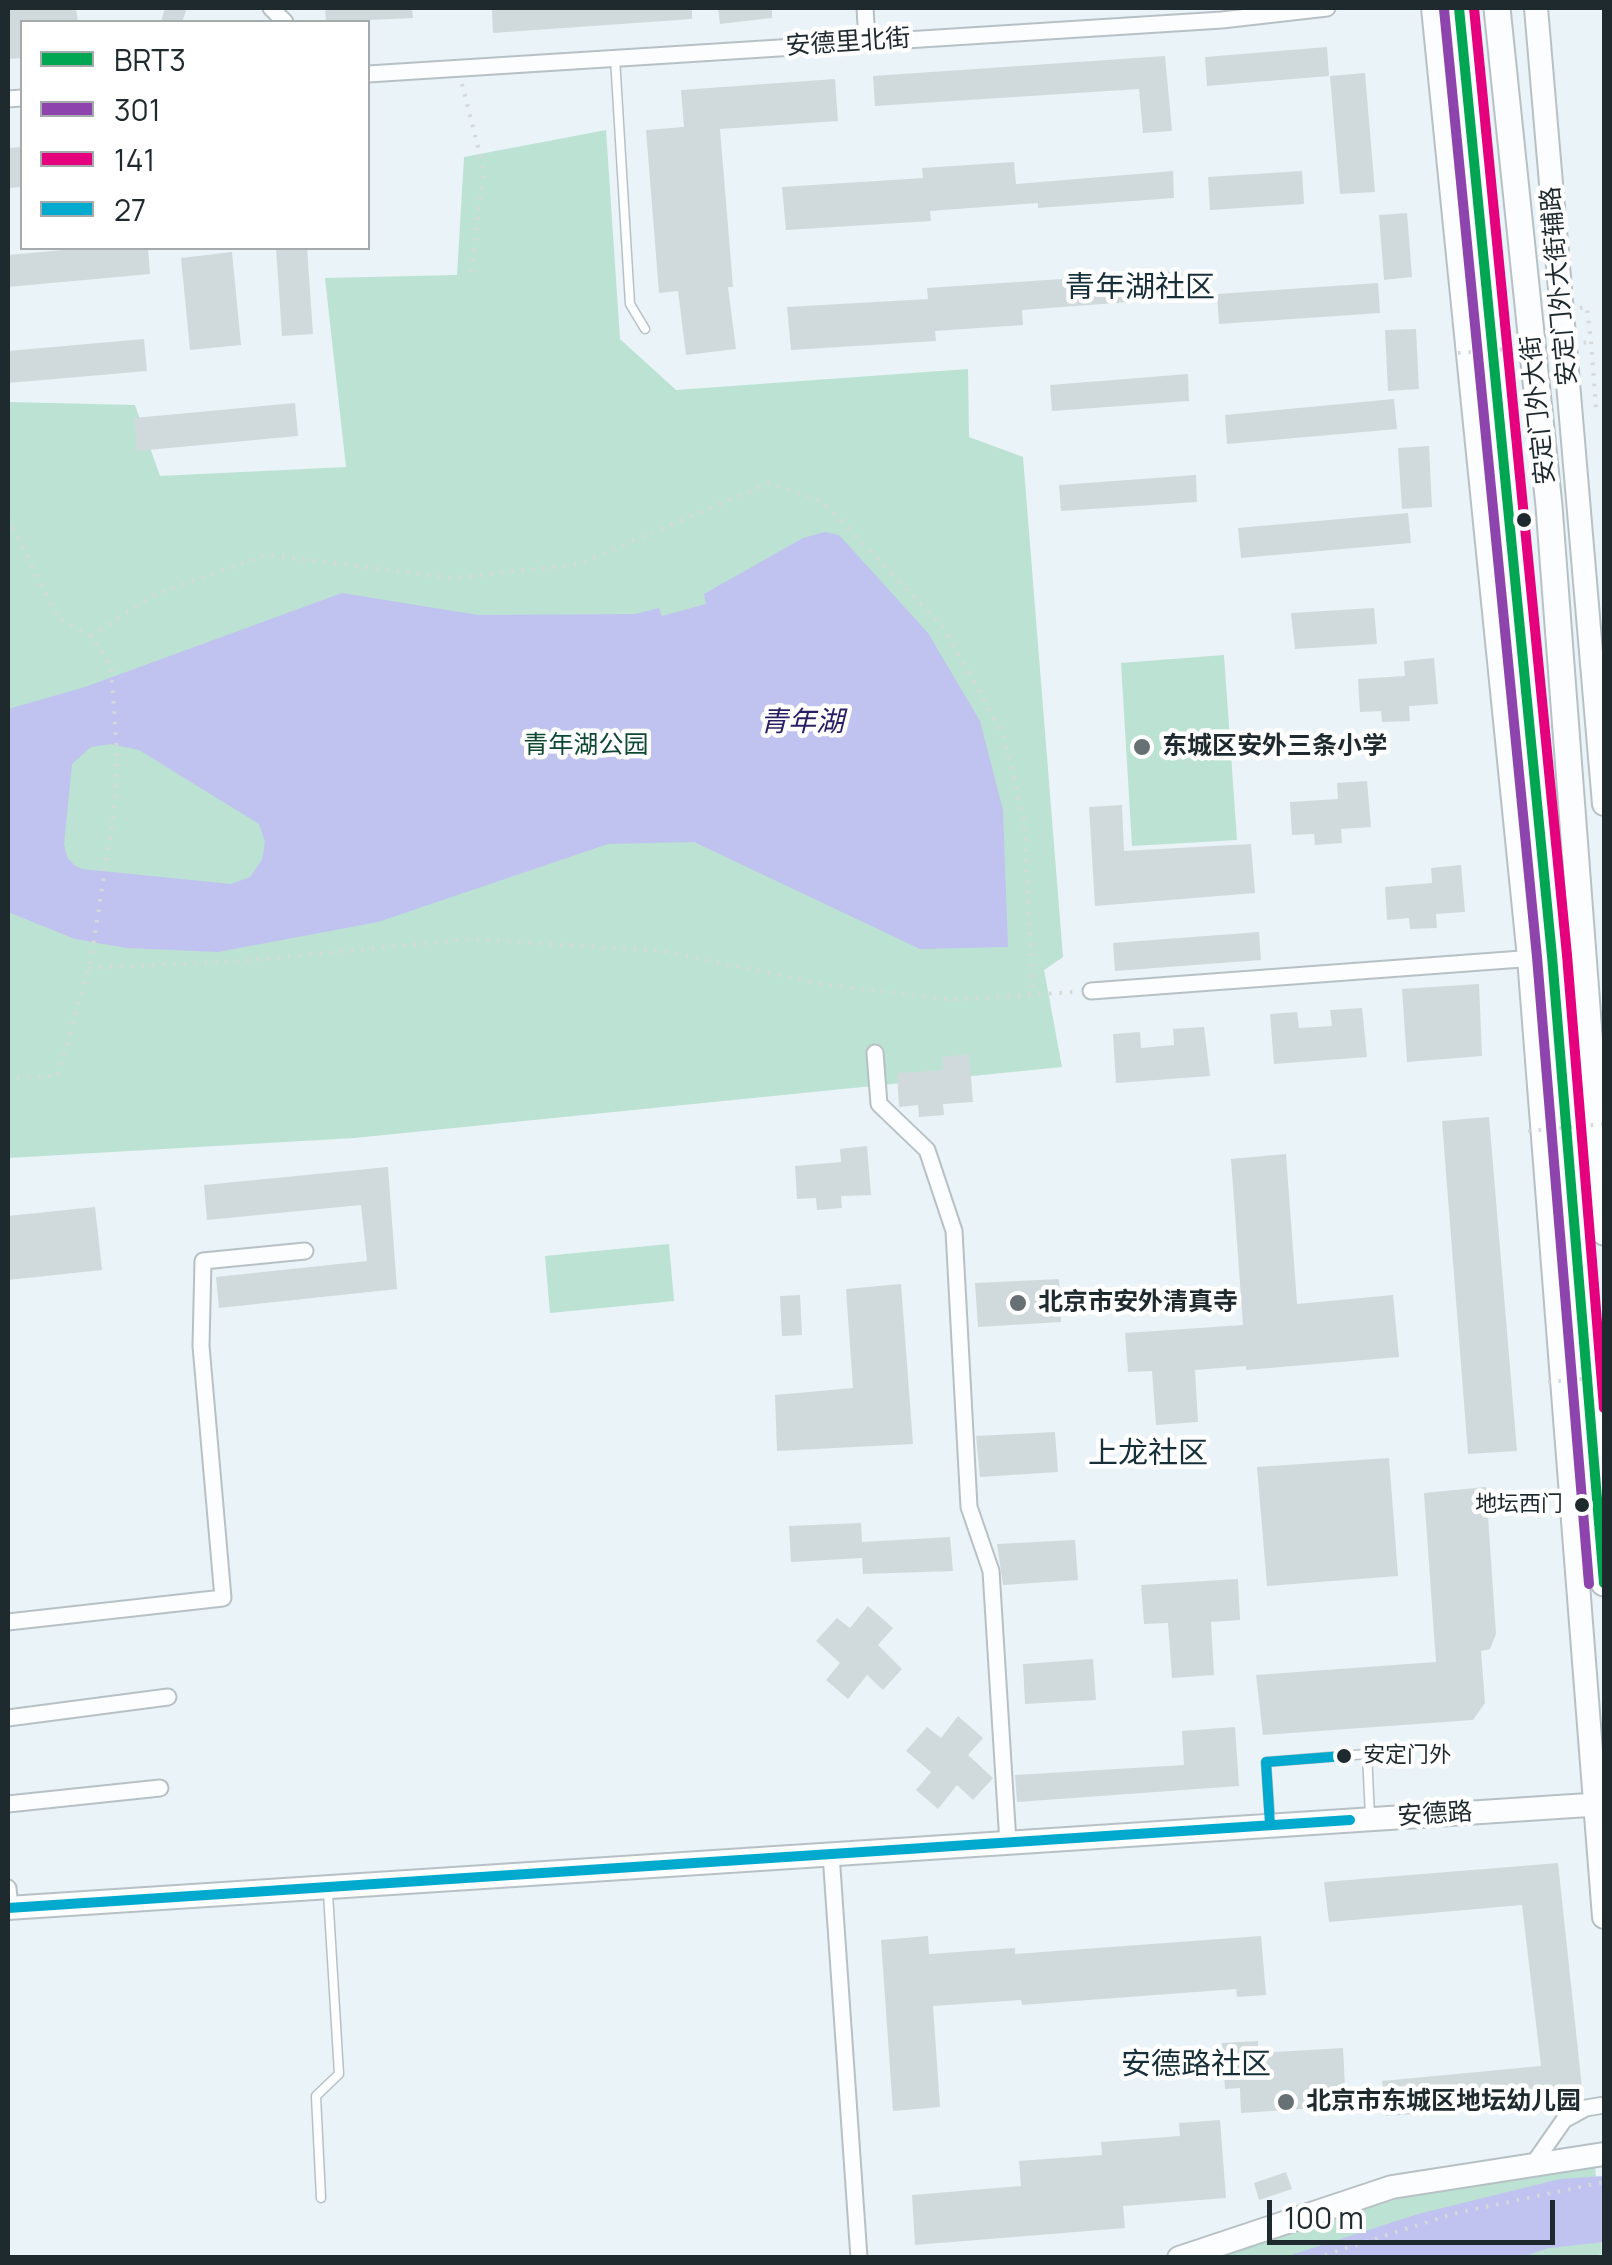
<!DOCTYPE html>
<html>
<head>
<meta charset="utf-8">
<style>
  body { margin:0 }
  #map { position:relative; width:1612px; height:2265px; overflow:hidden; background:#eaf3f7; font-family:Manrope,sans-serif }
  canvas { display:block }
  .frame { position:absolute; inset:0; border:10px solid #1f2a2f; pointer-events:none }
  .legend { position:absolute; left:20px; top:20px; width:350px; height:230px; box-sizing:border-box; background:#fff; border:2px solid #a5aaac; margin:0; padding:12px 18px; list-style:none; font-size:30px; color:#1f2a2f }
  .legend li { display:flex; align-items:center; gap:20px; height:50px }
  .legend b { width:50px; border:2px solid #a5aaac }
  .scale { position:absolute; left:1267px; top:2200px; width:288px; height:45px; box-sizing:border-box; border:5px solid #1f2a2f; border-top:0; padding-left:12px; font-size:30px; line-height:35px; white-space:nowrap; color:#1f2a2f; -webkit-text-stroke:8px #fff; paint-order:stroke }
</style>
</head>
<body>
<div id="map">
<canvas width="1612" height="2265"></canvas>
<div class="frame"></div>
<ul class="legend">
<li><b style="height:12px;background:#00a651"></b>BRT3</li>
<li><b style="height:12px;background:#8e44ad"></b>301</li>
<li><b style="height:12px;background:#e5007d"></b>141</li>
<li><b style="height:12px;background:#00a9ce"></b>27</li>
</ul>
<div class="scale">100 m</div>
</div>
<script>
const ctx = document.querySelector('canvas').getContext('2d');
ctx.lineJoin = 'round';
function fill(path, color) { ctx.fillStyle = color; ctx.fill(path, 'evenodd'); }
const toPath = rows => new Path2D(rows.map(r => 'M' + r).join(''));
function stroke(path, color, width, dash) { ctx.strokeStyle = color; ctx.lineWidth = width; ctx.lineCap = dash ? 'butt' : 'round'; ctx.setLineDash(dash || []); ctx.stroke(path); }
function write(font, color, halo, rows, align = 'center') {
  ctx.font = font + ' Manrope,"Noto Sans SC",sans-serif'; ctx.lineWidth = 9; ctx.setLineDash([]); ctx.textBaseline = 'middle'; ctx.strokeStyle = halo; ctx.fillStyle = color; for (const [text, x, y, turn = 0] of rows) {
    ctx.save(); ctx.translate(x, y); ctx.rotate((+turn || 0) * Math.PI / 180); ctx.textAlign = isNaN(turn) ? turn : align; if (halo) ctx.strokeText(text, 0, 0); ctx.fillText(text, 0, 0); ctx.restore();
  }
}
fill(toPath([
  [606,130,620,339,676,390,968,369,969,437,1023,457,1063,957,1044,970,1062,1067,354,1138,8,1158,8,402,135,405,160,476,346,467,325,278,457,275,464,157],
  [1224,655,1237,840,1132,846,1121,663],
  [669,1244,674,1301,550,1313,545,1256],
  [1595,2166,1602,2254,1585,2258,1209,2258,1397,2199,1498,2180]
]), '#bbe2d3');
fill(toPath([
  [825,532,839,535,928,633,980,721,1003,810,1008,947,920,949,694,842,608,844,378,922,218,952,127,948,75,939,8,912,8,709,85,687,342,593,478,615,635,614,659,608,662,616,706,604,704,594,803,538],
  [110,744,139,750,259,824,265,842,262,860,250,877,231,884,82,869,74,865,67,857,64,844,72,764,91,747],
  [1604,2176,1604,2242,1549,2248,1518,2258,1285,2257,1418,2214,1560,2179]
]), '#c0c3ef');
fill(toPath([
  [8,8,76,8,78,22,22,22,22,58,8,59],
  [165,8,187,8,182,22,161,22],
  [325,8,412,8,413,18,326,22],
  [492,8,692,8,692,19,493,33],
  [718,8,772,8,772,18,720,24],
  [1327,47,1329,76,1207,86,1205,57],
  [1165,56,1172,131,1143,133,1139,89,875,106,873,76],
  [1365,73,1375,192,1340,194,1330,76],
  [835,79,838,121,720,129,733,287,728,287,736,349,686,355,678,291,659,293,646,130,684,127,681,90],
  [22,147,22,187,8,188,8,148],
  [1014,162,1016,184,1173,171,1174,198,1038,208,1038,203,930,211,931,221,786,230,782,187,923,178,922,168],
  [1302,171,1304,204,1210,210,1208,177],
  [1407,213,1412,277,1384,280,1379,215],
  [86,248,148,248,150,274,8,287,8,255],
  [276,248,307,248,313,334,282,336],
  [232,252,241,345,190,350,181,258],
  [1182,271,1183,298,1022,310,1023,325,935,331,936,341,791,350,787,307,928,299,927,288],
  [1378,283,1380,313,1219,324,1217,294],
  [1416,329,1419,389,1388,391,1385,330],
  [144,339,147,371,8,383,8,351],
  [1188,374,1189,401,1052,411,1050,385],
  [1394,399,1397,429,1227,444,1225,415],
  [295,403,298,436,137,451,134,418],
  [1429,446,1432,507,1402,509,1398,448],
  [1196,475,1197,502,1061,511,1059,485],
  [1408,513,1411,543,1241,558,1238,528],
  [1374,608,1377,644,1295,649,1291,613],
  [1434,658,1438,704,1409,706,1410,721,1382,722,1381,711,1360,712,1358,679,1405,676,1404,661],
  [1367,781,1371,827,1341,829,1342,843,1315,845,1314,834,1292,835,1290,802,1338,799,1337,783],
  [1122,805,1124,851,1251,844,1255,893,1095,906,1089,807],
  [1461,865,1465,912,1436,914,1437,928,1410,929,1409,918,1387,920,1385,887,1432,883,1431,868],
  [1259,932,1261,960,1115,971,1113,943],
  [1479,984,1482,1056,1407,1062,1402,989],
  [1362,1008,1367,1057,1274,1064,1270,1014,1297,1012,1299,1028,1332,1026,1330,1010],
  [1204,1027,1210,1076,1116,1083,1113,1034,1140,1032,1141,1048,1174,1045,1173,1029],
  [969,1054,973,1102,943,1104,944,1115,919,1117,918,1105,899,1107,897,1073,943,1070,942,1057],
  [1489,1117,1517,1451,1468,1454,1442,1121],
  [867,1146,871,1195,841,1196,842,1208,817,1210,816,1198,797,1199,795,1166,841,1162,840,1149],
  [1286,1154,1297,1304,1393,1295,1399,1357,1246,1370,1246,1366,1195,1370,1198,1422,1156,1425,1152,1371,1128,1372,1125,1333,1243,1325,1231,1159],
  [388,1167,397,1289,219,1308,216,1277,367,1261,361,1205,207,1220,204,1185],
  [95,1207,102,1270,8,1280,8,1216],
  [1059,1279,1061,1322,978,1327,975,1283],
  [901,1284,913,1444,777,1451,775,1395,853,1388,846,1289],
  [800,1295,802,1335,782,1336,780,1296],
  [1055,1432,1058,1472,980,1477,976,1436],
  [1389,1458,1398,1576,1267,1586,1257,1467],
  [1486,1487,1496,1634,1490,1649,1481,1651,1485,1703,1473,1720,1263,1735,1256,1675,1436,1662,1424,1493],
  [861,1523,862,1542,950,1537,953,1571,863,1574,862,1558,791,1562,789,1526],
  [1075,1540,1078,1580,1003,1585,997,1544],
  [1238,1579,1240,1620,1211,1622,1214,1675,1172,1678,1168,1623,1144,1624,1141,1585],
  [868,1606,893,1628,878,1645,902,1669,883,1690,867,1675,848,1699,826,1680,840,1663,816,1641,837,1618,850,1628],
  [1093,1659,1096,1700,1025,1704,1023,1664],
  [958,1716,983,1738,968,1755,993,1778,973,1800,957,1785,938,1809,916,1790,931,1772,906,1751,927,1727,941,1738],
  [1235,1727,1239,1786,1017,1802,1015,1775,1184,1765,1182,1731],
  [1558,1863,1583,2097,1572,2103,1386,2116,1382,2081,1541,2066,1522,1905,1329,1922,1324,1882],
  [928,1936,929,1954,1015,1948,1015,1954,1261,1936,1266,1995,1237,1997,1236,1989,1022,2005,1021,2000,933,2006,940,2107,893,2111,881,1940],
  [1258,2041,1258,2053,1343,2048,1346,2106,1241,2113,1240,2088,1225,2089,1222,2043],
  [1220,2120,1226,2198,1123,2206,1125,2228,915,2245,912,2195,1021,2186,1019,2161,1102,2155,1101,2142,1180,2136,1179,2123],
  [1286,2172,1292,2189,1259,2200,1254,2183]
]), '#d0dadc');
const lane = toPath([
  [615,58,630,304,645,329],
  [1270,1821,1266,1762,1367,1754,1370,1816],
  [321,2198,316,2096,339,2074,328,1893]
]);
const street = toPath([
  [271,8,285,22],
  [865,8,867,42],
  [368,74,1222,20,1327,8],
  [8,99,22,98],
  [1091,991,1535,958],
  [875,1053,879,1104,927,1150,954,1231,969,1507,991,1571,1008,1843],
  [8,1622,223,1598,201,1346,203,1261,305,1251],
  [8,1718,168,1697],
  [8,1804,160,1788],
  [831,1854,859,2258],
  [8,1888,10,1908],
  [1534,2163,1564,2120,1586,2108,1604,2105]
]);
const secondary = toPath([
  [1433,8,1529,958,1604,1917],
  [1536,8,1604,804],
  [8,1908,1604,1804],
  [1179,2258,1392,2187,1604,2154]
]);
const primary = toPath([
  [1459,8,1552,956,1604,1583],
  [1497,8,1549,506,1604,1232]
]);
stroke(lane, '#b7c1c5', 11);
stroke(street, '#b7c1c5', 19);
stroke(secondary, '#b7c1c5', 26);
stroke(primary, '#b7c1c5', 29);
stroke(toPath([
  [462,84,484,171,470,280],
  [1580,308,1587,307,1591,342,1596,408,1589,407],
  [8,518,58,618,91,636,111,666,117,753,115,805,91,959,58,1076,8,1078],
  [91,636,155,594,267,555,453,578,579,564,769,483,823,502,943,627,1003,734,1024,819,1033,995],
  [89,968,240,961,470,939,661,951,827,985,952,1000,1073,992],
  [1315,2258,1456,2213,1604,2182]
]), '#d6d9da', 4, [2.5, 8]);
stroke(lane, '#fcfdfe', 8);
stroke(street, '#fcfdfe', 15);
stroke(secondary, '#fcfdfe', 22);
stroke(primary, '#fcfdfe', 25);
stroke(toPath([
  [1458,353,1591,342],
  [1528,1131,1604,1124],
  [1548,1382,1604,1377]
]), '#d6d9da', 4, [2.5, 8]);
stroke(toPath([
  [1459,8,1552,956,1604,1583]
]), '#00a651', 10);
stroke(toPath([
  [1444,9,1537,957,1589,1584]
]), '#8e44ad', 10);
stroke(toPath([
  [1474,8,1567,955,1604,1408]
]), '#e5007d', 10);
stroke(toPath([
  [1270,1825,1266,1762,1344,1756],
  [8,1908,1350,1820]
]), '#00a9ce', 10);
for (const [x, y, r, color] of [
  [1524,520,9,"#1f2a2f"],
  [1142,747,10,"#667075"],
  [1018,1303,10,"#667075"],
  [1582,1505,9,"#1f2a2f"],
  [1344,1756,9,"#1f2a2f"],
  [1286,2102,10,"#667075"]
]) { const dot = new Path2D(); dot.arc(x, y, r, 0, 2 * Math.PI); ctx.fillStyle = color; ctx.fill(dot); stroke(dot, '#fff', 4); }
write('22px', '#1f2a2f', '#fff', [
  ["地坛西门",1563,1505],
  ["安定门外",1363,1756,"left"]
], 'right');
write('25px', '#1f2a2f', '#fff', [
  ["安德里北街",848,43,-4],
  ["安定门外大街辅路",1560,286,-95],
  ["安定门外大街",1539,410,-96],
  ["安德路",1435,1815,-4]
]);
write('25px', '#0d4832', '#fff', [
  ["青年湖公园",586,746]
]);
write('bold 25px', '#1f2a2f', '#fff', [
  ["东城区安外三条小学",1162,747],
  ["北京市安外清真寺",1038,1303],
  ["北京市东城区地坛幼儿园",1306,2102]
], 'left');
write('italic 28px', '#291d64', '#fff', [
  ["青年湖",802,723]
]);
write('30px', '#162f39', '#fff', [
  ["青年湖社区",1140,289],
  ["上龙社区",1148,1455],
  ["安德路社区",1196,2066]
]);
</script>
</body>
</html>
